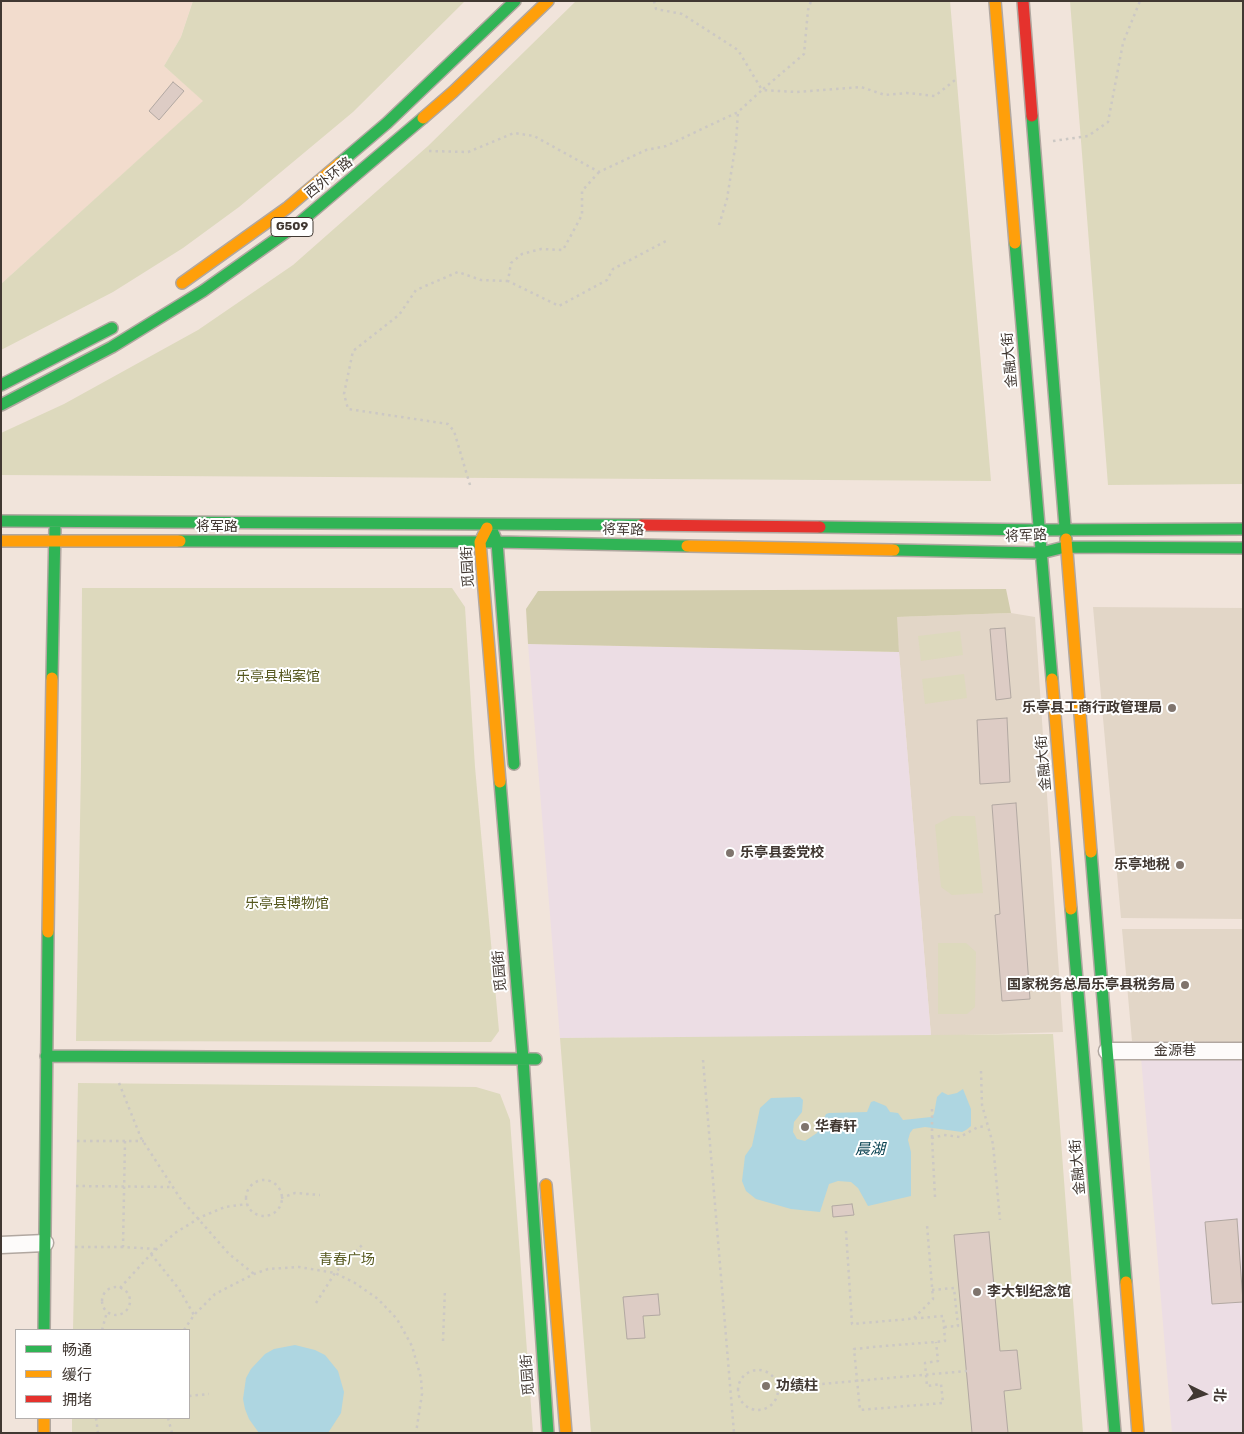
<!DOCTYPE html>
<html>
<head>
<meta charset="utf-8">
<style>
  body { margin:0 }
  #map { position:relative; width:1244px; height:1434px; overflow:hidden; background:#f1e4db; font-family:Rubik,"Noto Sans SC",sans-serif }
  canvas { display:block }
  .frame { position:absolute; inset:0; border:2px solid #413832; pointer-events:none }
  .legend { position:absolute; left:15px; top:1329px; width:175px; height:90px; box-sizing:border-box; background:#fff; border:1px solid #b3afad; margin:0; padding:6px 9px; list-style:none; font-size:15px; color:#413832 }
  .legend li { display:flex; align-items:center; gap:10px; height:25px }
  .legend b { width:25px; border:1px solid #b3afad }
  .north { position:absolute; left:1179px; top:1369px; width:50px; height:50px; -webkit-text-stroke:4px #fff; paint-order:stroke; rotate:94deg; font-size:14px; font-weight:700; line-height:20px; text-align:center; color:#413832 }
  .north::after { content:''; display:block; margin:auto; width:18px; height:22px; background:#413832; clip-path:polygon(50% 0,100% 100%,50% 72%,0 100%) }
</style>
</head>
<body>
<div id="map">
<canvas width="1244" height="1434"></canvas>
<div class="frame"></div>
<ul class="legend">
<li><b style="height:6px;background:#30b455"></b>畅通</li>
<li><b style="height:6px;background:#ff9f0a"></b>缓行</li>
<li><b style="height:6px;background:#e5322d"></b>拥堵</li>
</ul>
<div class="north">北</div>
</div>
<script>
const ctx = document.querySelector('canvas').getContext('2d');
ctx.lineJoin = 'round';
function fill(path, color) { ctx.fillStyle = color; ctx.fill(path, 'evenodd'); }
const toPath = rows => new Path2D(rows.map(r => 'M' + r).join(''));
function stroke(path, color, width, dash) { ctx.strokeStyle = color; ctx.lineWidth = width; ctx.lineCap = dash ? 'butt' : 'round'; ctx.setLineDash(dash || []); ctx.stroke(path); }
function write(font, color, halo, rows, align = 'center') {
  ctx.font = font + ' Rubik,"Noto Sans SC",sans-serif'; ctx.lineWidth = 4; ctx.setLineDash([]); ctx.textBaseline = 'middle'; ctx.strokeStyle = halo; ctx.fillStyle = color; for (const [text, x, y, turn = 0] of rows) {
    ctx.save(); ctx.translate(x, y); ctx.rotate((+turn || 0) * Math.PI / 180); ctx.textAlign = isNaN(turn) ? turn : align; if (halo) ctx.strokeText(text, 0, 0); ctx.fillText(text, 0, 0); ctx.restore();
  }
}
fill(toPath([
  [1093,607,1243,608,1243,919,1121,918],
  [1011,613,1035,617,1063,1032,931,1036,896,617],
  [1122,929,1243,929,1243,1042,1132,1041]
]), '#e2d6c7');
fill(toPath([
  [1,1,193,1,181,37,164,66,204,101,1,284]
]), '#f2dccd');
fill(toPath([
  [528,644,899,652,931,1036,560,1038],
  [1141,1057,1243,1057,1243,1433,1172,1433]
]), '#ecdde4');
fill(toPath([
  [193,1,465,1,353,112,239,207,183,248,113,292,1,350,1,284,203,101,164,66,181,37],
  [576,1,950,1,991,481,1,475,1,433,64,404,198,330,293,265,428,146],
  [1070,1,1243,1,1243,484,1108,485],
  [82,588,452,588,465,607,475,767,499,1031,491,1042,76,1041,81,767],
  [960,631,963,655,921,661,918,636],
  [964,674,967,698,925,704,922,679],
  [952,816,975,816,983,893,952,895,941,887,935,825],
  [938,943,966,943,976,952,975,1007,967,1014,938,1014],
  [1053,1034,1083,1433,591,1433,560,1038],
  [78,1083,476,1087,500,1094,510,1120,533,1433,72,1433,72,1418,189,1418,189,1330,73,1330]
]), '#ddd9bd');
fill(toPath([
  [1006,589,1011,613,897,617,899,652,528,644,526,609,538,591]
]), '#d2cdad');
fill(toPath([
  [963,1089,971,1109,971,1126,966,1130,962,1132,925,1127,913,1129,910,1133,908,1140,911,1152,911,1196,868,1206,858,1188,851,1182,838,1181,829,1184,820,1212,791,1209,756,1199,746,1191,742,1181,745,1156,752,1146,760,1108,771,1098,800,1097,803,1100,802,1112,794,1122,793,1132,797,1139,805,1141,817,1133,826,1114,829,1113,867,1112,871,1102,874,1101,886,1106,890,1112,898,1113,903,1120,931,1117,934,1114,937,1097,942,1092,948,1095,957,1093],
  [295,1345,315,1350,325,1355,338,1371,344,1392,341,1413,328,1433,259,1433,249,1419,245,1409,243,1399,246,1378,251,1369,265,1354,274,1349]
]), '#aed6e1');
const building = toPath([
  [173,82,184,91,159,120,149,111,173,82],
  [1005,628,1011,698,996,700,990,629,1005,628],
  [1007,718,1010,782,980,784,977,720,1007,718],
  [1016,803,1030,999,1002,1001,995,915,1000,914,992,805,1016,803],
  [852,1204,854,1215,833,1217,832,1206,852,1204],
  [1237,1219,1243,1302,1212,1304,1205,1222,1237,1219],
  [989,1232,1000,1351,1017,1350,1021,1389,1004,1391,1008,1433,972,1433,954,1235,989,1232],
  [658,1294,660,1315,643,1316,645,1338,627,1339,623,1297,658,1294]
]);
fill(building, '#ddccc5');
stroke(building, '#b2a8a2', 1);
const street = toPath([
  [1107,1051,1243,1051],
  [1,1245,45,1243]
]);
const fast = toPath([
  [1032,116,1066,539],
  [340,163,387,123,515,1],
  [1015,243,1052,679],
  [1,385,112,328],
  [1,405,112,347,203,291,299,223,423,118],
  [1,521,641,525],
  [820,527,1039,530,1243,529],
  [492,530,497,542,514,764],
  [180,541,497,542,687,546],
  [894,550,1041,553,1065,547,1243,548],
  [52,678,55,528],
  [500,782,523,1059,548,1433],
  [1091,852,1126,1282],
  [1071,909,1115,1433],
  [46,1056,536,1059],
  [44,1330,48,932]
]);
const slow = toPath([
  [995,1,1015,243],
  [423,118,453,92,548,1],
  [182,283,287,208,340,163],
  [487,528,480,542,500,782],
  [1066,539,1091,852],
  [1,541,180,541],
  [687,546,894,550],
  [1052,679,1071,909],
  [48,932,52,678],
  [546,1185,566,1433],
  [1126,1282,1138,1433],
  [44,1418,44,1433]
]);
const jam = toPath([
  [1023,1,1032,116],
  [641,525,820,527]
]);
stroke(street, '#b1a7a0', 19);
stroke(fast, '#b1a7a0', 14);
stroke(slow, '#b1a7a0', 14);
stroke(jam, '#b1a7a0', 14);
stroke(toPath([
  [654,1,656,9,682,14,738,50,762,90,804,54,808,10,811,1],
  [1053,141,1088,136,1108,122,1123,43,1140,1],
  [429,151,468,152,514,133,534,136,599,172,646,150,666,146,738,112,762,90,797,92,861,87,885,95,907,93,935,96,955,80],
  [599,172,582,191,582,215,563,250,541,249,522,254,511,263,508,281,559,306,607,280,613,269,668,240],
  [719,225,727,199,736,142,738,112],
  [470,485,454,431,448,424,348,409,344,394,353,351,399,315,416,290,458,272,481,280,508,281],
  [703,1060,734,1433],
  [981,1071,982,1105,993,1144,1000,1220],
  [119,1083,141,1138,180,1198,229,1254,254,1274],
  [932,1109,932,1138],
  [77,1141,144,1141],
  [125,1141,123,1247,156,1249],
  '246 1198a18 18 0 1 1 36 0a18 18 0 1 1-36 0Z',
  [76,1186,172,1187],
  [935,1197,932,1138,944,1135,960,1137,978,1127,987,1126],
  [281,1198,295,1193,320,1195],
  [846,1231,852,1324,943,1316,944,1327,945,1341,936,1342,884,1346,854,1349,860,1410,943,1403,941,1384,927,1386,925,1363,938,1361,936,1342],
  [75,1247,123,1247],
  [151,1254,179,1289,194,1315],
  '102 1301a14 14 0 1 1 28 0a14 14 0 1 1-28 0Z',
  [120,1288,151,1254,175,1233,201,1217,225,1207,247,1204],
  [932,1290,954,1288,958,1326,944,1327],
  [316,1303,335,1273,362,1245],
  [914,1318,933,1299,927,1225],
  [102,1330,107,1312],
  [184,1330,194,1315,215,1294,254,1274,268,1269,299,1267,335,1273,355,1283,378,1299,397,1319,412,1346,421,1378,422,1394,416,1433],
  [443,1341,445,1289],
  '738 1390a20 20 0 1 1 40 0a20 20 0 1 1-40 0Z',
  [777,1388,967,1371],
  [189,1396,209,1394],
  [96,1418,98,1433],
  [168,1418,172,1433]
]), '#ccc8c4', 2.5, [2.5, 4]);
stroke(street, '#fdfbfa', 16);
stroke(fast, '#30b455', 11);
stroke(slow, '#ff9f0a', 11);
stroke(jam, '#e5322d', 11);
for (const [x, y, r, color] of [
  [1172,708,5,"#7f746d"],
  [730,853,5,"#7f746d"],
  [1180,865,5,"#7f746d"],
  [1185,985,5,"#7f746d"],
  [805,1127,5,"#7f746d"],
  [977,1292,5,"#7f746d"],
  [766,1386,5,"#7f746d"]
]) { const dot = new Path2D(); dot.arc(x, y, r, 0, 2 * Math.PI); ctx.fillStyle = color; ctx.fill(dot); stroke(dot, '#fff', 2); }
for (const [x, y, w] of [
  [292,227,42]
]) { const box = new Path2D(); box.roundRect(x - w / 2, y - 9.5, w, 19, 4); ctx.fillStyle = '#fff'; ctx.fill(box); stroke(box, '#413832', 1); }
write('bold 12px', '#413832', null, [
  ["G509",292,227]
]);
write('14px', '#413832', '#fff', [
  ["西外环路",329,178,-39],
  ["金融大街",1010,360,-95],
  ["将军路",217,527],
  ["将军路",623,530,1],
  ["将军路",1026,536,-3],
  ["觅园街",468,567,-93],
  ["金融大街",1044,763,-95],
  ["觅园街",500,971,-95],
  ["金源巷",1175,1051],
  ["金融大街",1078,1167,-95],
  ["觅园街",528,1375,-94]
]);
write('14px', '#55571d', '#fff', [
  ["乐亭县档案馆",278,677],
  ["乐亭县博物馆",287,904],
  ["青春广场",347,1260]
]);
write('bold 14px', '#413832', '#fff', [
  ["乐亭县工商行政管理局",1162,708,"right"],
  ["乐亭县委党校",740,853],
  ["乐亭地税",1170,865,"right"],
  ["国家税务总局乐亭县税务局",1175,985,"right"],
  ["华春轩",815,1127],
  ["李大钊纪念馆",987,1292],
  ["功绩柱",776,1386]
], 'left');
write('italic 15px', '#084150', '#fff', [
  ["晨湖",870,1150]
]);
</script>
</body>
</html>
